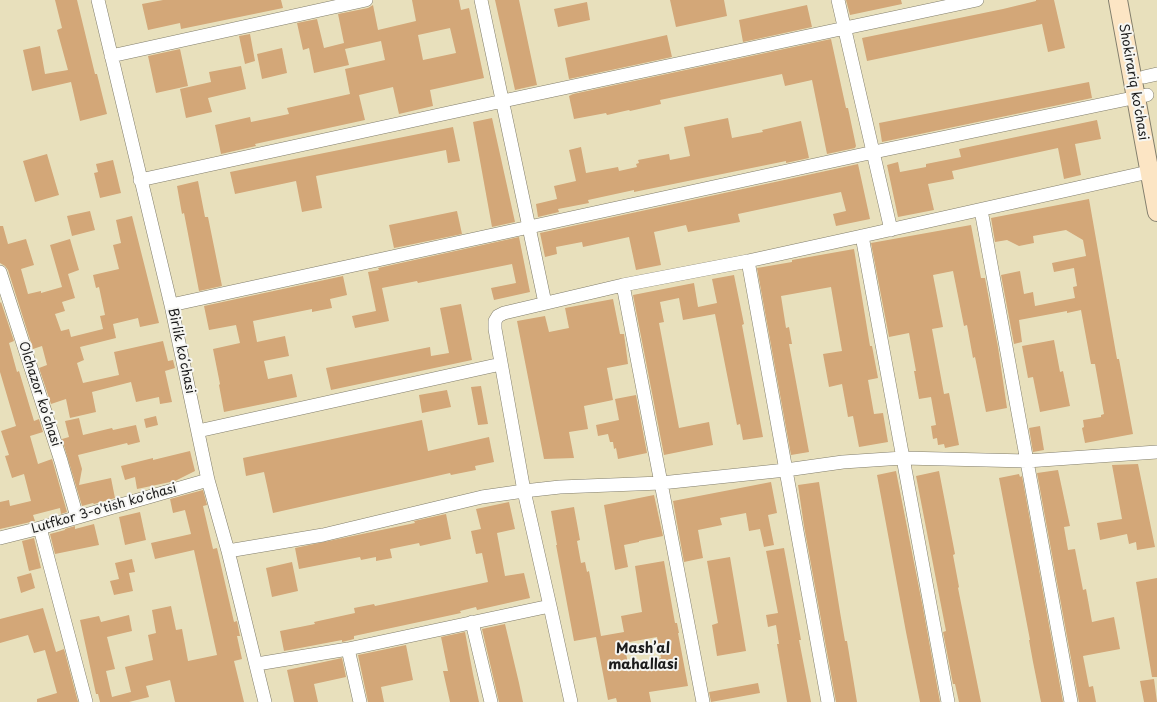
<!DOCTYPE html>
<html>
<head>
<meta charset="utf-8">
<style>
  body { margin:0 }
  canvas { display:block; background:#e8e0bc }
</style>
</head>
<body>
<canvas width="1157" height="702"></canvas>
<script>
const ctx = document.querySelector('canvas').getContext('2d');
ctx.lineJoin = 'round';
function fill(path, color) { ctx.fillStyle = color; ctx.fill(path, 'evenodd'); }
const toPath = rows => new Path2D(rows.map(r => 'M' + r).join(''));
function stroke(path, color, width, dash) { ctx.strokeStyle = color; ctx.lineWidth = width; ctx.lineCap = dash ? 'butt' : 'round'; ctx.setLineDash(dash || []); ctx.stroke(path); }
function write(font, color, halo, rows, align = 'center') {
  ctx.font = font + ' "Playpen Sans",sans-serif'; ctx.lineWidth = 4; ctx.setLineDash([]); ctx.textBaseline = 'middle'; ctx.strokeStyle = halo; ctx.fillStyle = color; for (const [text, x, y, turn = 0] of rows) {
    ctx.save(); ctx.translate(x, y); ctx.rotate((+turn || 0) * Math.PI / 180); ctx.textAlign = isNaN(turn) ? turn : align; if (halo) ctx.strokeText(text, 0, 0); ctx.fillText(text, 0, 0); ctx.restore();
  }
}
fill(toPath([
  [55,0,77,0,95,74,97,74,107,114,80,121,71,82,32,91,23,50,40,46,45,74,68,70,57,30,62,28],
  [163,0,281,0,283,8,181,29,180,23,148,30,142,4],
  [412,0,459,0,461,10,469,8,484,78,430,90,433,106,399,114,393,87,359,95,365,120,255,144,256,146,221,154,215,125,250,117,251,122,289,114,287,108,350,94,345,69,385,60,381,41,345,49,349,65,314,73,309,48,303,50,297,23,317,19,324,48,344,43,338,14,368,8,373,5,378,30,416,21],
  [450,28,456,53,423,60,418,35],
  [495,0,519,0,537,85,515,90],
  [670,0,724,0,727,16,676,27],
  [846,0,901,0,902,4,850,15],
  [1036,0,1054,0,1065,48,1048,52,1042,24,867,61,862,38,1003,9,1036,1],
  [587,2,590,20,558,27,554,9],
  [807,5,812,27,743,42,739,20],
  [250,34,255,61,245,64,239,36],
  [667,35,672,57,569,79,565,58],
  [831,39,846,108,848,108,856,146,855,148,827,154,812,80,785,86,782,74,660,100,661,104,630,111,629,110,607,115,606,113,574,119,569,96,573,94],
  [282,48,287,73,262,79,257,54],
  [180,49,188,86,156,93,148,56],
  [241,66,246,89,208,98,212,112,186,118,180,89,211,82,209,72],
  [1089,82,1092,98,882,142,879,123],
  [492,118,515,222,492,227,473,122],
  [728,118,732,138,763,132,762,130,801,121,809,158,786,163,786,161,634,192,634,190,588,200,589,203,558,209,559,212,538,217,536,204,557,199,554,186,576,181,569,150,581,147,586,173,618,167,619,171,637,167,636,164,639,163,638,160,669,154,670,160,690,156,684,127],
  [1097,120,1101,139,1075,144,1081,175,1064,179,1058,148,952,171,954,179,928,184,934,210,898,217,887,165,898,162,900,172,926,167,926,164,961,157,959,149],
  [453,127,460,161,448,163,446,150,316,176,322,208,302,212,296,181,235,194,230,172],
  [47,154,59,195,35,202,23,161],
  [113,160,121,193,100,198,94,173,98,172,96,164],
  [858,164,870,219,836,226,833,214,846,211,841,192,738,214,740,222,688,232,686,225,654,232,661,265,636,270,629,237,583,247,582,242,556,247,557,254,545,257,540,233],
  [198,181,205,217,208,217,222,286,199,291,184,213,182,214,177,186],
  [1089,199,1117,359,1119,359,1133,434,1085,443,1082,428,1084,427,1083,420,1101,417,1101,415,1104,414,1095,364,1091,364,1081,310,1067,313,1067,311,1019,320,1022,342,1014,344,1001,275,1020,271,1024,294,1033,292,1035,306,1075,298,1073,287,1077,286,1074,268,1054,272,1052,263,1086,256,1083,240,1066,230,1033,236,1034,243,1019,246,1007,240,995,242,991,218],
  [90,211,95,230,72,236,67,216],
  [457,211,462,234,394,248,389,225],
  [132,216,159,323,140,327,138,318,113,324,116,338,80,347,84,360,77,363,83,383,119,375,114,352,163,341,168,361,173,360,175,368,165,371,172,402,160,404,159,397,136,402,131,382,92,392,96,412,70,418,66,399,51,404,39,368,47,365,42,346,33,349,8,270,5,266,0,263,0,226,3,226,8,244,26,239,34,265,21,269,28,294,41,291,41,293,62,287,50,245,70,239,79,270,68,274,75,298,62,302,65,311,55,314,61,331,69,329,71,337,103,329,100,316,105,315,99,287,96,288,93,275,119,269,113,245,121,243,116,220],
  [971,225,981,278,985,278,998,347,1007,408,986,412,975,357,973,358,967,325,964,326,953,271,933,275,943,327,932,329,944,394,949,393,959,445,945,448,944,444,938,445,937,438,933,439,931,426,936,425,931,397,919,399,914,371,916,371,909,333,889,337,871,243],
  [519,237,530,292,494,300,491,288,516,283,512,264,418,283,417,281,382,288,389,321,355,328,352,316,376,311,368,272,379,270,378,268],
  [854,249,870,346,872,346,878,378,868,380,874,414,883,413,888,442,859,447,853,416,848,417,842,384,829,387,823,354,842,351,831,287,781,296,786,328,789,327,792,344,789,344,809,452,791,455,757,268,792,262,792,260],
  [734,275,744,324,742,325,763,437,743,440,740,424,737,425,715,314,683,320,679,298,660,302,664,322,659,323,679,428,709,422,713,445,664,455,633,295,694,283,698,307,717,303,712,279],
  [343,276,347,295,330,299,332,308,312,312,312,309,253,321,257,342,285,336,289,356,264,361,268,379,292,374,297,397,224,412,219,385,220,384,213,349,240,343,236,325,209,330,204,306],
  [613,299,620,334,624,334,628,364,607,368,613,400,584,406,588,429,569,432,574,458,544,459,517,321,545,316,549,332,569,328,565,308],
  [1,302,14,341,9,343,17,372,19,371,34,421,39,419,43,432,30,436,38,464,52,459,67,512,61,514,60,508,33,515,35,521,0,529,0,502,9,500,10,506,31,501,24,474,12,478,5,456,9,455,1,431,16,426,0,372,0,303],
  [461,304,472,360,331,390,326,368,430,347,431,356,449,353,440,308],
  [1054,340,1060,372,1063,371,1070,406,1040,412,1033,377,1028,378,1022,346],
  [481,386,488,424,478,425,471,387],
  [447,390,451,407,422,413,419,395],
  [636,395,647,453,618,459,616,448,614,449,613,442,610,442,608,434,598,436,596,425,619,420,615,399],
  [156,416,158,425,146,428,144,419],
  [79,418,83,435,112,428,113,430,136,425,140,442,128,445,127,443,78,455,82,469,79,485,111,478,115,498,94,504,93,503,82,506,62,439,69,437,65,421],
  [422,420,428,451,489,437,494,462,475,466,476,470,451,475,450,473,273,513,264,472,246,476,243,458],
  [1040,426,1044,450,1033,452,1029,428],
  [190,451,195,471,175,481,137,489,135,477,125,480,121,466,153,458,153,460],
  [1138,464,1155,547,1137,550,1136,542,1129,544,1127,534,1100,540,1097,523,1122,519,1112,465],
  [1058,470,1070,526,1064,527,1068,550,1075,549,1083,590,1086,589,1092,622,1114,617,1120,649,1083,656,1089,687,1093,686,1096,702,1079,702,1037,473],
  [896,471,923,608,940,702,920,702,906,632,877,475],
  [939,471,955,554,953,555,959,587,958,588,981,702,959,702,955,684,953,684,943,632,946,631,916,476],
  [1019,474,1020,477,1022,476,1063,702,1041,702,1033,662,1029,640,1030,640,999,478],
  [771,482,777,513,768,515,774,545,764,547,760,529,749,531,746,513,720,518,722,525,698,530,703,558,684,562,673,501],
  [819,482,840,612,845,641,847,641,857,702,836,702,804,526,798,485],
  [203,490,207,505,203,506,213,549,217,548,234,622,237,621,240,636,237,636,242,659,234,661,244,702,175,702,170,680,146,686,149,697,129,702,100,702,98,694,96,694,80,620,99,616,101,622,129,615,132,631,107,637,115,669,106,671,112,697,131,692,125,667,153,660,148,635,156,633,152,610,171,606,176,630,182,629,188,661,217,655,194,550,155,559,151,543,191,534,185,510,173,513,170,499],
  [654,495,663,536,639,541,639,542,624,545,628,567,615,570,604,505],
  [509,502,515,529,497,533,505,576,524,573,530,598,477,610,476,607,460,611,461,613,354,636,354,639,342,642,342,640,284,651,280,631,315,624,314,622,355,613,354,608,374,604,375,606,488,582,482,553,476,554,471,531,481,529,476,509],
  [574,507,580,540,577,541,581,563,585,562,587,572,589,571,601,636,624,632,621,616,642,612,635,566,664,561,675,623,677,623,679,633,678,633,688,686,649,692,651,702,617,702,616,698,608,700,596,637,574,641,556,545,557,545,551,511],
  [657,637,661,658,628,664,624,643],
  [140,512,146,540,125,545,119,517],
  [446,514,451,539,420,546,419,543,390,549,392,558,376,561,376,557,361,560,360,557,299,569,295,548,415,523,414,521],
  [94,524,99,545,55,554,50,534,65,530,65,529,75,526,75,529],
  [34,538,41,568,29,571,22,541],
  [784,548,801,640,799,640,811,702,787,702,777,644,779,644,776,625,768,627,766,615,778,613,766,551],
  [730,557,746,651,717,656,712,625,718,623,707,561],
  [132,559,135,572,129,573,133,591,114,595,110,581,119,579,115,563],
  [292,562,298,591,272,597,266,568],
  [31,573,35,588,21,593,17,577],
  [1157,578,1157,677,1152,677,1136,582],
  [43,608,56,652,64,649,78,702,37,702,37,699,57,693,45,650,34,653,28,635,0,643,0,619],
  [505,624,519,683,523,702,499,702,482,629],
  [465,632,473,674,479,702,450,702,443,671,448,671,441,637],
  [406,645,413,680,381,687,384,702,368,702,358,655],
  [342,658,346,677,314,684,318,702,294,702,287,670],
  [1154,679,1157,702,1144,702,1140,681],
  [758,683,760,693,711,702,709,692]
]), '#d3a778');
const minor = toPath([
  [98,0,171,305,208,480,228,551,265,702],
  [481,0,545,303],
  [838,0,891,230],
  [111,56,366,0],
  [1144,77,1157,74],
  [140,180,503,101,977,0],
  [981,210,1071,702],
  [862,236,948,702],
  [748,261,828,702],
  [0,272,61,461,77,517],
  [623,285,703,702],
  [171,305,874,152,1147,95],
  [198,431,501,364],
  [40,528,86,702],
  [0,538,40,528,208,480],
  [228,551,323,535,482,497,524,491,560,487,661,483,786,470,843,462,903,458,1027,461,1157,452],
  [472,622,491,702],
  [348,649,360,702],
  [257,664,348,649,550,606],
  [571,702,550,606,524,491,495,329,495,321,498,316,504,313,623,285,748,261,862,236,1157,170]
]);
const secondary = toPath([
  [1118,0,1157,212]
]);
stroke(minor, '#827e6c', 14);
stroke(secondary, '#827e6c', 20);
stroke(minor, '#fff', 13);
stroke(secondary, '#fce5c4', 18);
write('13px', '#1c1c1c', '#f6f6f2', [
  ["Shokirariq ko'chasi",1133,82,80],
  ["Birlik koʻchasi",181,351,78],
  ["Olchazor koʻchasi",39,394,72],
  ["Lutfkor 3-o'tish ko'chasi",104,509,-16]
]);
write('bold 14px', '#1c1c1c', '#f6f6f2', [
  ["Mashʼal",643,649],
  ["mahallasi",643,665]
]);
</script>
</body>
</html>
